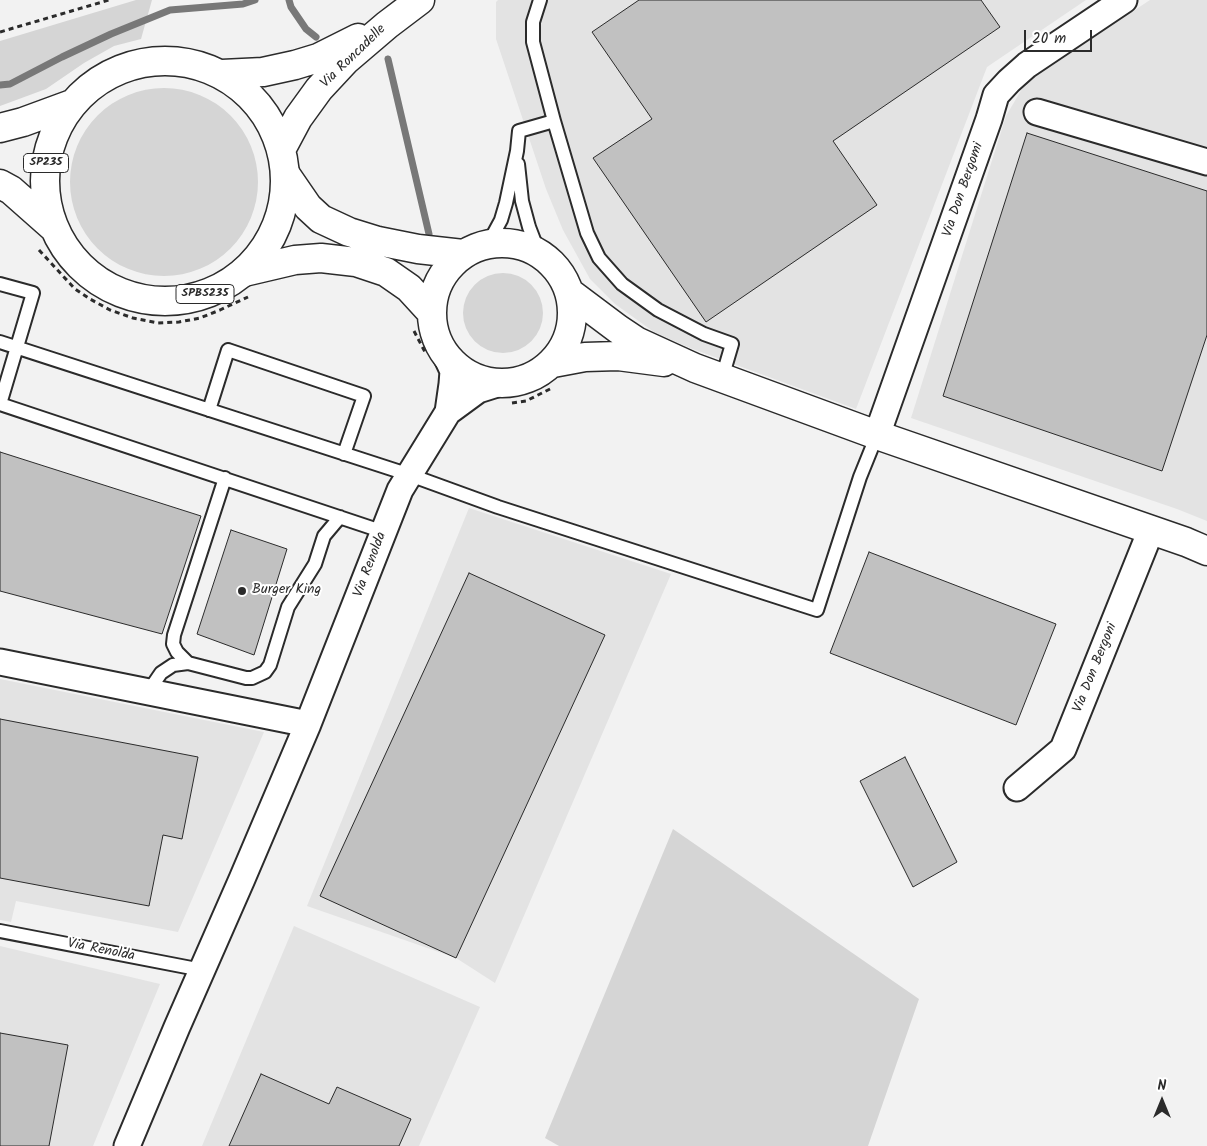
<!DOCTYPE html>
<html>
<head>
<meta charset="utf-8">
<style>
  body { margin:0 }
  #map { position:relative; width:1207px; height:1146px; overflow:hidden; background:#f2f2f2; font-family:Kalam,sans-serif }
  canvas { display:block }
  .north { position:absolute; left:1137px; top:1076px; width:50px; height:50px; -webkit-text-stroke:4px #fff; paint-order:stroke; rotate:0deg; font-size:14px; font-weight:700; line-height:20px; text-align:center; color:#2b2b2b }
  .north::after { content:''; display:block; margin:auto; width:18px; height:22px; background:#2b2b2b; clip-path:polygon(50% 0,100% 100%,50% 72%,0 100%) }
  .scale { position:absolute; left:1024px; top:30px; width:68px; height:22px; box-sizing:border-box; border:2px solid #2b2b2b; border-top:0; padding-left:6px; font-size:15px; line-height:18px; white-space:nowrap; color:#2b2b2b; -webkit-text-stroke:4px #fff; paint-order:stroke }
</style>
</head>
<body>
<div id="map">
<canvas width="1207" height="1146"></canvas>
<div class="north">N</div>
<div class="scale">20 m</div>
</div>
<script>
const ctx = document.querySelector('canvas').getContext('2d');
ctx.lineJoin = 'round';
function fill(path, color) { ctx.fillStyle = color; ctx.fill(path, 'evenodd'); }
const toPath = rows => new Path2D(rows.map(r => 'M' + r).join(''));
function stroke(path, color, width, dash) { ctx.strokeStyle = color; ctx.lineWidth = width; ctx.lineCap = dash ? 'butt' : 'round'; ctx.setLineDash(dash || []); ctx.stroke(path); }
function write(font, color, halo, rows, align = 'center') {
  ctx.font = font + ' Kalam,sans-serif'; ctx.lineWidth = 4; ctx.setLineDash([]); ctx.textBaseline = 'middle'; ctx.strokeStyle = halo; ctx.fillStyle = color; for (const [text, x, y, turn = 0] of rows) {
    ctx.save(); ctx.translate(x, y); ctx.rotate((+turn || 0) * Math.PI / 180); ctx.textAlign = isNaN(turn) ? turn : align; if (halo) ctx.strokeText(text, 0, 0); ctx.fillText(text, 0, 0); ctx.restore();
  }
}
fill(toPath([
  [498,0,1086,0,987,67,856,409,690,348,654,332,615,304,590,279,563,230,546,189,496,39,496,2],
  [1150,0,1207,0,1207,521,1177,509,911,418,1006,116,1026,82],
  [469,508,671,574,495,983,456,958,307,906],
  [0,679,264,732,178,932,16,901,11,922,0,920],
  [294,926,480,1007,419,1146,202,1146],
  [0,946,160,984,93,1146,0,1146]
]), '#e3e3e3');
fill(toPath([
  [136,0,152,0,141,39,114,46,84,63,46,89,0,106,0,41],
  '70 182a94 94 0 1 1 188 0a94 94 0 1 1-188 0Z',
  '463 313a40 40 0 1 1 80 0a40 40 0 1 1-80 0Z',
  [673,829,919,999,868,1146,559,1146,545,1138]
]), '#d5d5d5');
stroke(toPath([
  [289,0,291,7,306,29,316,37],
  [388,59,429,234],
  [0,85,10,84,62,57,111,34,170,10,243,4,255,0]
]), '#787878', 7);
const building = toPath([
  [639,0,981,0,1000,27,833,141,877,205,706,322,593,158,652,119,592,32,639,0],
  [1027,133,1207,191,1207,335,1162,471,943,396,1027,133],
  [0,452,201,516,162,634,0,591,0,452],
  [231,530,287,549,254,655,197,634,231,530],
  [869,552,1056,624,1016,725,830,653,869,552],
  [469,573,605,635,456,958,320,896,469,573],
  [0,719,198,757,182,839,163,835,149,906,0,878,0,719],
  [905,757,957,862,913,887,860,781,905,757],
  [0,1033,68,1045,49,1146,0,1146,0,1033],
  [261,1074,329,1104,337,1087,411,1119,399,1146,229,1146,261,1074]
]);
fill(building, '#c1c1c1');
stroke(building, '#2b2b2b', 1);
const lane = toPath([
  [554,121,587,233,599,258,622,284,658,310,704,334,732,344,722,378],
  [518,164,522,201,529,227,539,253],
  [488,244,501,220,506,203,517,151,519,131,554,121,533,42,533,22,540,0],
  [0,284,33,293,0,404,384,532],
  [0,342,410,475,498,507,817,610,860,477,877,435],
  [209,410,228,350,364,396,344,454],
  [188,663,177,652,173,644,174,635,225,478],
  [148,692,161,673,173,665,188,663,246,678,252,678,265,672,270,665,288,607,315,564,324,536,340,517],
  [0,931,202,970]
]);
const street = toPath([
  [1037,112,1207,162],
  [447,358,453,371,452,384,448,412],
  [877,435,989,119,996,95,1009,81,1027,65,1124,0],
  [0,662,308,724],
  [1017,788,1063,749,1151,530],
  [127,1146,177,1027,242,879,308,724,400,490,448,412,478,390,497,384]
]);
const secondary = toPath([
  [286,175,308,207,321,219,349,232,378,241,418,249,463,254],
  '432 313a70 70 0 1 1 140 0a70 70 0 1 1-140 0Z',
  [244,272,295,260,321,258,356,262,386,272,409,288,431,312],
  [570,293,618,329,636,341,695,368,877,435,1186,542,1207,551],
  [553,363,585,357,618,356,664,362]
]);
const primary = toPath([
  '45 181a120 120 0 1 1 240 0a120 120 0 1 1-240 0Z',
  [222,74,263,72,295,65,318,58,358,38],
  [0,128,23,122,72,104],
  [282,148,298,118,319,89,346,60,387,25,420,0],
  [0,184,11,190,54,228]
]);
stroke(lane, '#2b2b2b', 16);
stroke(street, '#2b2b2b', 29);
stroke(secondary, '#2b2b2b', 31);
stroke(primary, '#2b2b2b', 31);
stroke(toPath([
  [0,32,109,0],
  [39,250,75,289,90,299,110,310,133,318,158,323,179,322,200,318,220,310,248,297],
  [414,331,425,352],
  [512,403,526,401,552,388]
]), '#2b2b2b', 3, [5, 4]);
stroke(lane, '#fff', 12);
stroke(street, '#fff', 25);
stroke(secondary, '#fff', 28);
stroke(primary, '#fff', 28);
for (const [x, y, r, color] of [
  [242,591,5,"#2b2b2b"]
]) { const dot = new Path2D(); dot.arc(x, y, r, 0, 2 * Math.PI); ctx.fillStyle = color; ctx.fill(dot); stroke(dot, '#fff', 2); }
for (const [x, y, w] of [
  [46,163,45],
  [205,294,58]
]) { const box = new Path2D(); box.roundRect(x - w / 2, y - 9.5, w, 19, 4); ctx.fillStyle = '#fff'; ctx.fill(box); stroke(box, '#2b2b2b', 1); }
write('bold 12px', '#2b2b2b', null, [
  ["SP235",46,163],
  ["SPBS235",205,294]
]);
write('14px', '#2b2b2b', '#fff', [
  ["Via Roncadelle",354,57,-44],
  ["Via Don Bergomi",964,190,-71],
  ["Via Renolda",371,565,-69],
  ["Via Don Bergoni",1096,668,-68],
  ["Via Renolda",101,951,11]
]);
write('14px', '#2b2b2b', '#fff', [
  ["Burger King",252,591]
], 'left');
</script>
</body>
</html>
